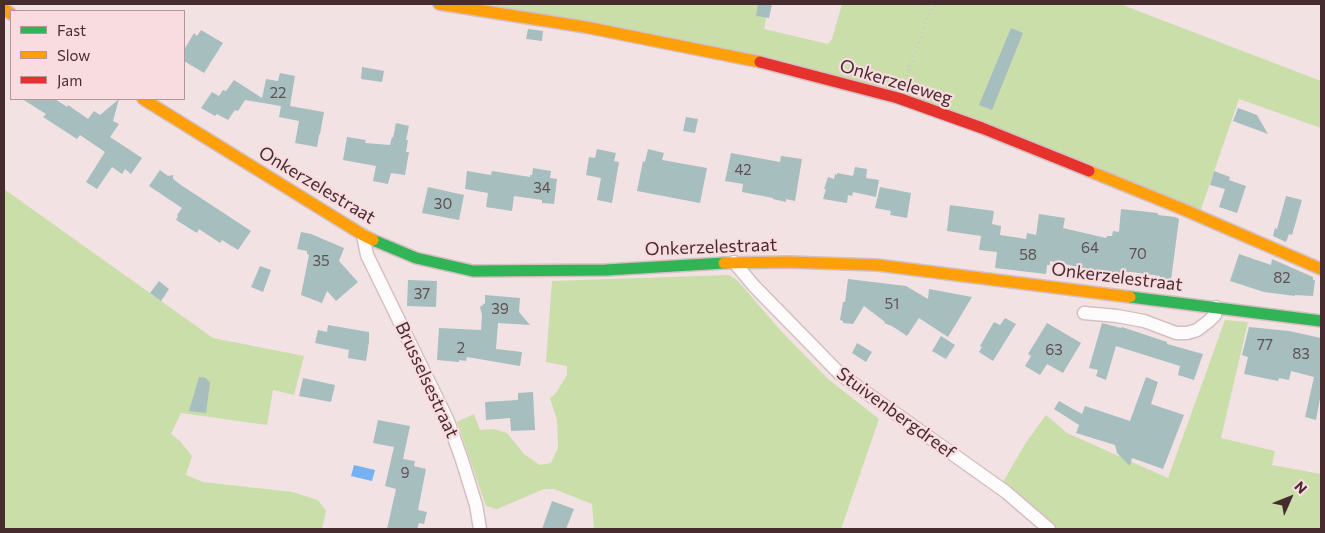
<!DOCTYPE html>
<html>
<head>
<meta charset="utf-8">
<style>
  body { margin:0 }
  #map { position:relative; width:1325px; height:533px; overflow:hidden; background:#f3e2e4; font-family:Commissioner,sans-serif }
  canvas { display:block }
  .frame { position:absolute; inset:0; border:5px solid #472c2f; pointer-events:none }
  .legend { position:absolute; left:10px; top:10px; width:175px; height:90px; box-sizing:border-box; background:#f9dcdf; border:1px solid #b29699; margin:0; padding:6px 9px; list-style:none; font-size:15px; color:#472c2f }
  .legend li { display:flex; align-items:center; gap:10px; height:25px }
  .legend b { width:25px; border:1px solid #b29699 }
  .north { position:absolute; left:1265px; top:473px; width:50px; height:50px; -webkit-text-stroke:4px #f9dcdf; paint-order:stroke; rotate:46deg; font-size:14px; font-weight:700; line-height:20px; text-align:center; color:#472c2f }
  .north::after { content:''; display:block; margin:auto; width:18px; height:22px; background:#472c2f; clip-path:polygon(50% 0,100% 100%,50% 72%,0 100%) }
</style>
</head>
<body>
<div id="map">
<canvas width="1325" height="533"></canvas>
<div class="frame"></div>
<ul class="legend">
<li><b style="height:6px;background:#30b455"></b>Fast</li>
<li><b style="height:6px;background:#ff9f0a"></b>Slow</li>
<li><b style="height:6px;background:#e5322d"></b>Jam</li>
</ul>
<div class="north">N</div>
</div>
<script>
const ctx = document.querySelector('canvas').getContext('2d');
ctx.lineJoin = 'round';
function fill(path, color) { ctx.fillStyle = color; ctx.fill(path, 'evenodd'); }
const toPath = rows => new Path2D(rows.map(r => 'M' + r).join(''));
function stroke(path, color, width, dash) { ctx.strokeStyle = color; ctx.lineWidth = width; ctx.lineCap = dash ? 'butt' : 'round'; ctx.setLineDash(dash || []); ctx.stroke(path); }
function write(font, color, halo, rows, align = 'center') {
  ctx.font = font + ' Commissioner,sans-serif'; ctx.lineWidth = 4.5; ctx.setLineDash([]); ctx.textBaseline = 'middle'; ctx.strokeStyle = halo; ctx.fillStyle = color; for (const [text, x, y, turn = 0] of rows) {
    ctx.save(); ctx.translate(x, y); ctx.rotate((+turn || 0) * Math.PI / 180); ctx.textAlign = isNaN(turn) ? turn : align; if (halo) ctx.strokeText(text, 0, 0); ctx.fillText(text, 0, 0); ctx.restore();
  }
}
fill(toPath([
  [489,4,769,4,764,29,828,44,832,39,842,4,1120,4,1321,81,1321,128,1239,99,1200,212,943,108],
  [4,189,213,338,304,356,294,395,273,390,267,425,181,413,171,434,180,441,192,456,186,475,203,482,292,492,318,500,326,511,322,529,4,529],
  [729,275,738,281,781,331,827,378,879,419,841,529,594,529,592,504,554,489,544,489,497,509,486,506,457,422,474,414,480,430,493,429,507,433,524,454,540,465,551,463,558,448,557,420,550,398,556,393,567,375,567,366,546,362,552,281],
  [1225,320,1248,322,1221,438,1275,451,1272,465,1321,474,1321,529,1058,529,1003,482,1025,444,1046,415,1067,433,1168,478]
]), '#cadea9');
fill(toPath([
  [354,465,375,470,372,481,351,476]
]), '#76b1f1');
fill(toPath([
  [758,4,772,4,769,18,756,16],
  [1011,28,1023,33,992,110,979,105],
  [528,29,543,31,542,41,526,39],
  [201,30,223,43,204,73,184,61,184,50,194,33,197,36],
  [362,67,384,71,382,82,361,79],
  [280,73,295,76,290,106,324,112,320,134,319,135,317,147,295,143,299,121,279,117,281,106,245,100,238,111,235,110,228,120,217,114,215,116,201,108,212,92,219,96,223,90,226,91,234,80,262,98,266,79,278,81],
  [22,99,55,99,67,107,68,105,88,119,94,111,100,115,119,99,113,121,119,124,110,137,142,158,131,174,125,169,122,174,112,167,97,189,86,182,105,152,80,135,77,139,43,117,46,114],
  [1238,108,1257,115,1268,134,1233,121],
  [686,117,698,119,695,133,683,131],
  [396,123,409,126,406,140,408,140,406,152,409,152,405,175,391,173,388,184,373,181,376,166,343,160,347,137,366,140,365,143,390,145,392,137,393,138],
  [597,149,616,153,614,161,619,162,612,203,597,200,601,178,586,175,589,157,595,158],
  [648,149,664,153,662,160,707,168,700,203,637,191,643,161,645,162],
  [731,153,780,162,781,156,802,159,795,201,786,199,786,202,773,199,773,198,742,192,743,184,725,181],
  [855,167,867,169,866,178,879,180,876,197,853,192,852,196,848,195,847,203,823,199,826,189,824,189,828,177,834,179,835,174,837,175,837,173,853,176],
  [533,168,551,171,550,178,557,179,554,204,542,203,542,200,514,196,512,211,486,207,488,193,465,189,467,171,491,175,492,171,530,177,530,175,532,175],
  [160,170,168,176,173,175,173,179,181,185,251,231,238,250,222,240,220,243,199,229,197,233,176,220,178,216,177,215,182,208,149,186],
  [1214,171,1230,177,1229,180,1246,186,1237,213,1219,207,1225,189,1210,185],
  [428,187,464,195,459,220,422,213],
  [880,187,911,193,907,218,890,215,891,211,875,208],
  [1286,196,1302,200,1292,235,1289,234,1286,242,1273,236,1275,228,1277,229],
  [950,205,994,211,992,224,1001,226,1000,235,1026,239,1027,233,1036,235,1039,214,1065,218,1063,228,1106,238,1107,236,1112,236,1113,231,1119,232,1121,209,1158,213,1158,215,1175,217,1179,219,1171,280,1160,278,1160,276,1131,272,1122,272,1122,274,1102,272,1050,261,1050,265,1047,265,1046,274,995,268,997,252,979,250,981,236,947,231],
  [301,232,311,234,344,248,339,261,358,282,336,301,327,291,322,303,301,295,309,255,307,254,307,251,297,249],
  [1239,254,1271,265,1272,259,1313,277,1313,280,1315,280,1313,296,1295,295,1295,296,1264,292,1230,281],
  [260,266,271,270,263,292,251,287],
  [848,279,906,286,928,299,929,289,972,297,948,337,919,318,907,336,892,326,884,323,885,322,864,306,853,324,843,323,843,321,840,320,843,302,845,302],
  [408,280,437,281,436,307,407,306],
  [159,281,169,289,161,301,150,293],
  [485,295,520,298,519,312,530,325,498,323,496,349,522,352,520,366,467,357,466,361,459,360,459,362,437,360,439,328,481,330,482,315,480,307,485,303],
  [1005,318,1016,324,993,361,979,352,982,347,980,346,994,322,1000,325],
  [1047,323,1081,343,1063,373,1047,364,1040,375,1025,366,1031,356,1028,354],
  [1102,323,1121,328,1122,327,1167,342,1167,344,1203,354,1194,380,1178,375,1180,366,1116,346,1106,380,1096,376,1098,370,1089,368],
  [328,325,369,332,369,342,366,361,348,358,349,350,315,343,318,330,327,332],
  [1249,327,1289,331,1321,338,1321,393,1316,420,1305,417,1314,377,1291,371,1289,380,1279,378,1278,381,1244,374,1248,357,1242,355],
  [941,336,955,345,946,359,932,351],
  [857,343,872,352,866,362,852,353],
  [199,377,206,378,210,383,206,413,189,411],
  [1146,377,1158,382,1151,404,1184,415,1163,469,1132,458,1130,466,1117,453,1115,445,1076,433,1079,425,1054,409,1059,401,1082,414,1085,406,1130,421],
  [303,378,335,385,331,402,299,396],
  [533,392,535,430,511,431,510,418,486,420,485,402,518,400,518,393],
  [378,420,410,426,403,459,415,461,414,466,426,469,418,510,427,512,424,524,419,523,417,529,387,529,396,489,385,486,394,447,373,443],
  [552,501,574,509,566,529,542,529]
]), '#a6bebe');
const street = toPath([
  [363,235,367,255,448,421,462,460,476,505,480,529],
  [734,262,754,286,840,374,1006,492,1049,529],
  [1084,313,1117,316,1144,321,1176,333,1187,333,1197,330,1209,321,1215,315,1216,307]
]);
const fast = toPath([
  [373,240,416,258,473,271,606,270,724,263],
  [1130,297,1321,321]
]);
const slow = toPath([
  [439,4,585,27,760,62],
  [4,9,11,14],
  [143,99,363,235,373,240],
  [1089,171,1180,208,1321,269],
  [724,263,788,262,877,265,1130,297]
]);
const jam = toPath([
  [760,62,898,98,982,128,1089,171]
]);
stroke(street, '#d4bfc2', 15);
stroke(fast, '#d4bfc2', 14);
stroke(slow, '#d4bfc2', 14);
stroke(jam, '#d4bfc2', 14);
stroke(toPath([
  [927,4,929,12],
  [903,85,929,13,937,4]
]), '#cec7c8', 2.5, [1, 4]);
stroke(street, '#fdfbfb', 12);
stroke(fast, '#30b455', 11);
stroke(slow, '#ff9f0a', 11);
stroke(jam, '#e5322d', 11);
write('15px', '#5f5053', null, [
  ["22",278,93],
  ["42",743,170],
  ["34",542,188],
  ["30",443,204],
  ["64",1090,248],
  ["70",1138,254],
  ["58",1028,255],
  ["35",321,261],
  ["82",1282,278],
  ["37",422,294],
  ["51",892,304],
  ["39",500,309],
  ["77",1265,345],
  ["2",461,348],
  ["63",1054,350],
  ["83",1301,354],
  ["9",405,473]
]);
write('18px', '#472c2f', '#f9dcdf', [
  ["Onkerzeleweg",896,82,17],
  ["Onkerzelestraat",317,185,31],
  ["Onkerzelestraat",711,247,-2],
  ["Onkerzelestraat",1117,277,7],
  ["Brusselsestraat",427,380,65],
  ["Stuivenbergdreef",896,413,36]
]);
</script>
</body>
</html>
